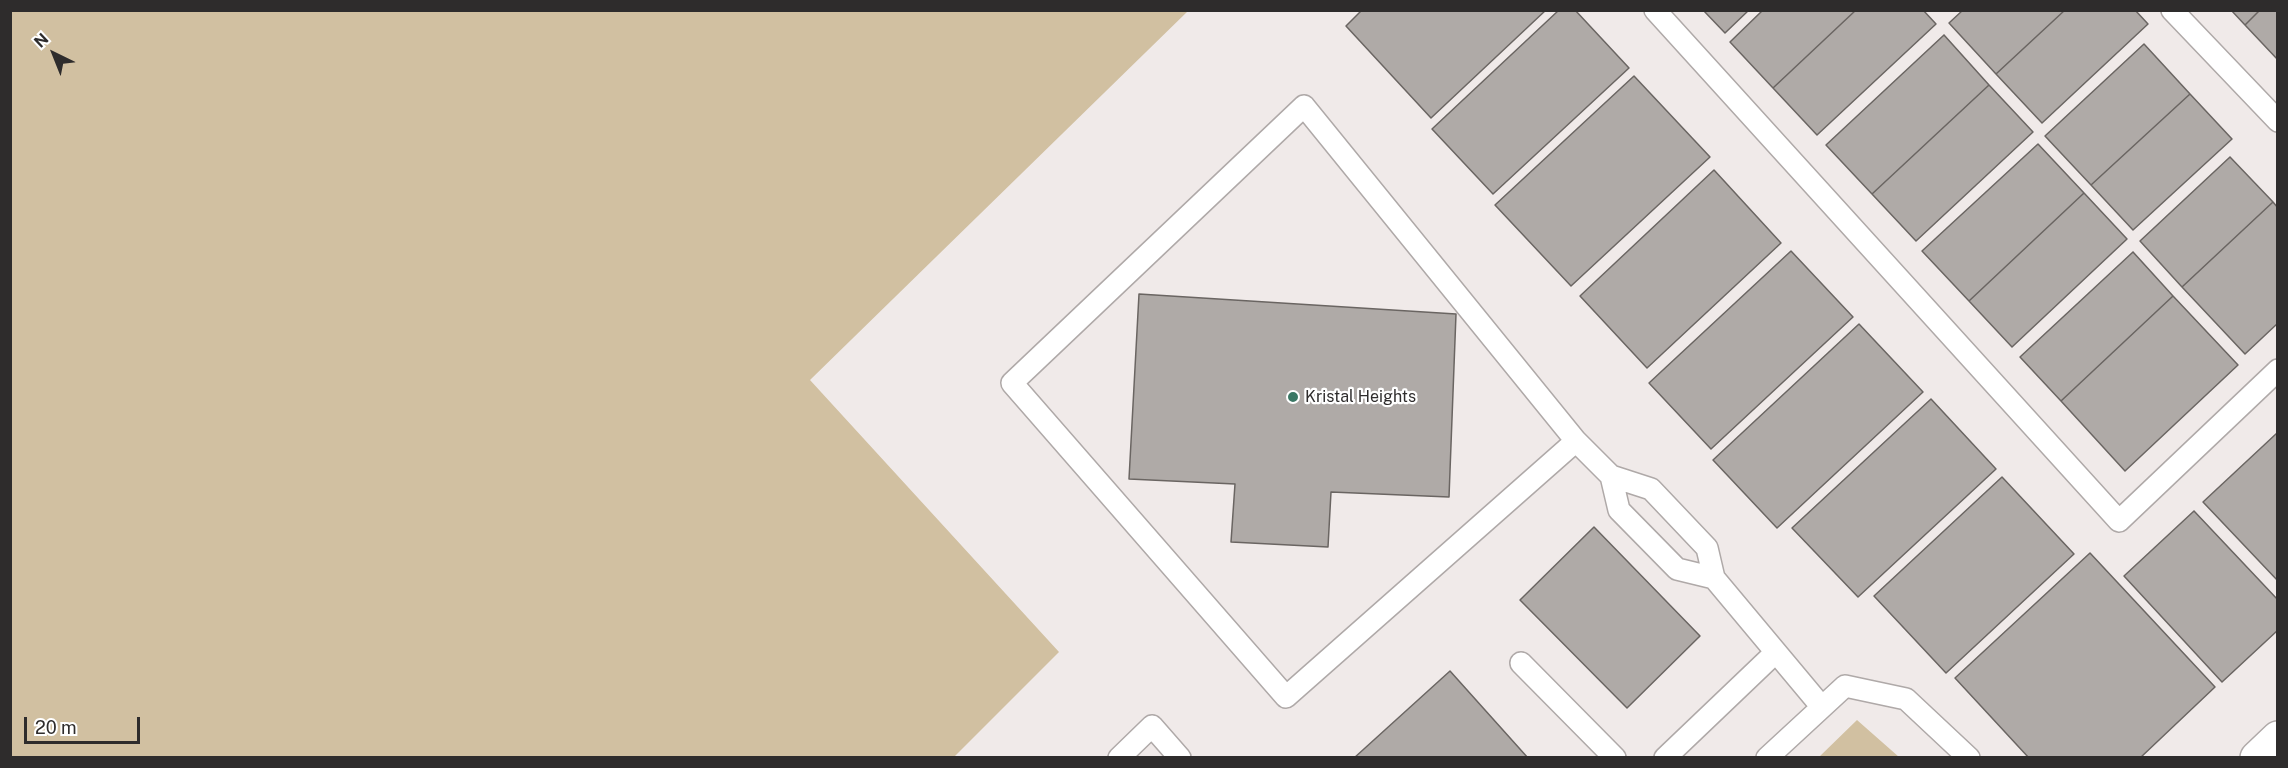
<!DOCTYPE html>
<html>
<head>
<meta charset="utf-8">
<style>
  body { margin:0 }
  #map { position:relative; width:2288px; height:768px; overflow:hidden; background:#f0eae9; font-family:"Public Sans",sans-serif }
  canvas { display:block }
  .frame { position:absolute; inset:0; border:12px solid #2e2c2c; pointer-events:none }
  .north { position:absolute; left:24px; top:24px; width:60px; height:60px; -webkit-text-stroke:4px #fff; paint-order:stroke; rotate:317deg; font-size:16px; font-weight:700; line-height:24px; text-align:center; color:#2e2c2c }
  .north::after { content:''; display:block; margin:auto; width:21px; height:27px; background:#2e2c2c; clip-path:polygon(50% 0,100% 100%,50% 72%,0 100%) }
  .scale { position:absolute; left:24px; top:717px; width:116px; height:27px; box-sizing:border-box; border:3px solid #2e2c2c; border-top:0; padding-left:8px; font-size:18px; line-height:21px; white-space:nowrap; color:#2e2c2c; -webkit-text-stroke:4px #fff; paint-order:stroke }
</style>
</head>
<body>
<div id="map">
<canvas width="2288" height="768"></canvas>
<div class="frame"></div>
<div class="north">N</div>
<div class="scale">20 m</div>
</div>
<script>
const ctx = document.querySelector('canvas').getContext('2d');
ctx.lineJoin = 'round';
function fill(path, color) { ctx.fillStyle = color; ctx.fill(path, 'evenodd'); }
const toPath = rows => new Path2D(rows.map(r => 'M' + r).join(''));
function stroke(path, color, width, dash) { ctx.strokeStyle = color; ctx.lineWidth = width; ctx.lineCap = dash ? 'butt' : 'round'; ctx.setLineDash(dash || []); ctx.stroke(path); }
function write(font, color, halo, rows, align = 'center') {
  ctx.font = font + ' "Public Sans",sans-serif'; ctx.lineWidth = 4.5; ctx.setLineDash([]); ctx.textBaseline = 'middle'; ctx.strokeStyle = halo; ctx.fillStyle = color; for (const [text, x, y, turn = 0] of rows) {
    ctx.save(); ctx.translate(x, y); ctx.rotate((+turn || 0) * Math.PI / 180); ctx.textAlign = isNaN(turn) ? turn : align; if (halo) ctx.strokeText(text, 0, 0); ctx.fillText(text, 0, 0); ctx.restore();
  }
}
fill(toPath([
  [10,11,1188,11,810,380,1059,652,954,757,11,757],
  [1857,720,1899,757,1819,757]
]), '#d1c0a1');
const building = toPath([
  [1362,10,1546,10,1431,118,1346,26,1362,10],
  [1559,10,1575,10,1629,68,1493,194,1432,129,1559,10],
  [1703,10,1749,10,1725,33,1703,10],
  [1763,10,1856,10,1773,88,1730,42,1763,10],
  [1856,10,1923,10,1936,24,1817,135,1773,88,1856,10],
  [1963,10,2065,10,1996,74,1949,23,1963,10],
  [2065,10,2135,10,2148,24,2042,123,1996,74,2065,10],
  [2231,10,2260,10,2245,25,2231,10],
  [2260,10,2278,10,2278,60,2245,25,2260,10],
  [1944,35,1989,85,1872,194,1826,145,1944,35],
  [2144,44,2190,94,2091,185,2045,136,2144,44],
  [1634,76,1710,157,1571,286,1495,205,1634,76],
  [1989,85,2033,132,1916,241,1872,194,1989,85],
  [2190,94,2232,139,2133,230,2091,185,2190,94],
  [2038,144,2084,193,1969,301,1922,251,2038,144],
  [2230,157,2273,202,2182,287,2140,241,2230,157],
  [1714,170,1781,243,1647,368,1580,296,1714,170],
  [2084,193,2127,239,2012,347,1969,301,2084,193],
  [2273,202,2278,208,2278,323,2245,354,2182,287,2273,202],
  [1791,251,1853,317,1711,449,1649,383,1791,251],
  [2133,252,2173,296,2061,401,2020,357,2133,252],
  [1139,294,1456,314,1449,497,1331,492,1328,547,1231,542,1235,484,1129,479,1139,294],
  [2173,296,2238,365,2125,471,2061,401,2173,296],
  [1859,324,1923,392,1777,528,1713,460,1859,324],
  [1931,399,1996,469,1858,597,1792,528,1931,399],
  [2277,433,2278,434,2278,581,2203,502,2277,433],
  [2002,477,2074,554,1946,673,1874,596,2002,477],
  [2194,511,2278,600,2278,630,2222,682,2124,576,2194,511],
  [1594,527,1700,636,1627,708,1520,600,1594,527],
  [2090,553,2215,687,2140,758,2029,758,1955,678,2090,553],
  [1450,671,1528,758,1354,758,1450,671]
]);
fill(building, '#afaaa7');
stroke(building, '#6a6562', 1.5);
const service = toPath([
  [1655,10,2119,521,2278,370],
  [2172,10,2278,121],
  [1576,441,1286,697,1012,383,1304,106,1576,441,1611,476,1651,489,1707,548,1714,578,1821,706],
  [1611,476,1619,510,1677,569,1714,578],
  [1521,663,1615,758],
  [1119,758,1152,726,1180,758],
  [1665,758,1775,653],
  [1767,758,1845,686,1906,699,1969,758]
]);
const tertiary = toPath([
  [2257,758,2278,738]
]);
stroke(service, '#afa9a8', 24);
stroke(tertiary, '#afa9a8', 36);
stroke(service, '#fff', 21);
stroke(tertiary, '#fff', 33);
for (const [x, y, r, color] of [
  [1293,397,6,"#3a7764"]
]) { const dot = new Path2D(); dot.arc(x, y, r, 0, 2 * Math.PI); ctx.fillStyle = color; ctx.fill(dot); stroke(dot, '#fff', 2); }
write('16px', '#2e2c2c', '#fff', [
  ["Kristal Heights",1305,397]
], 'left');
</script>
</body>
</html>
